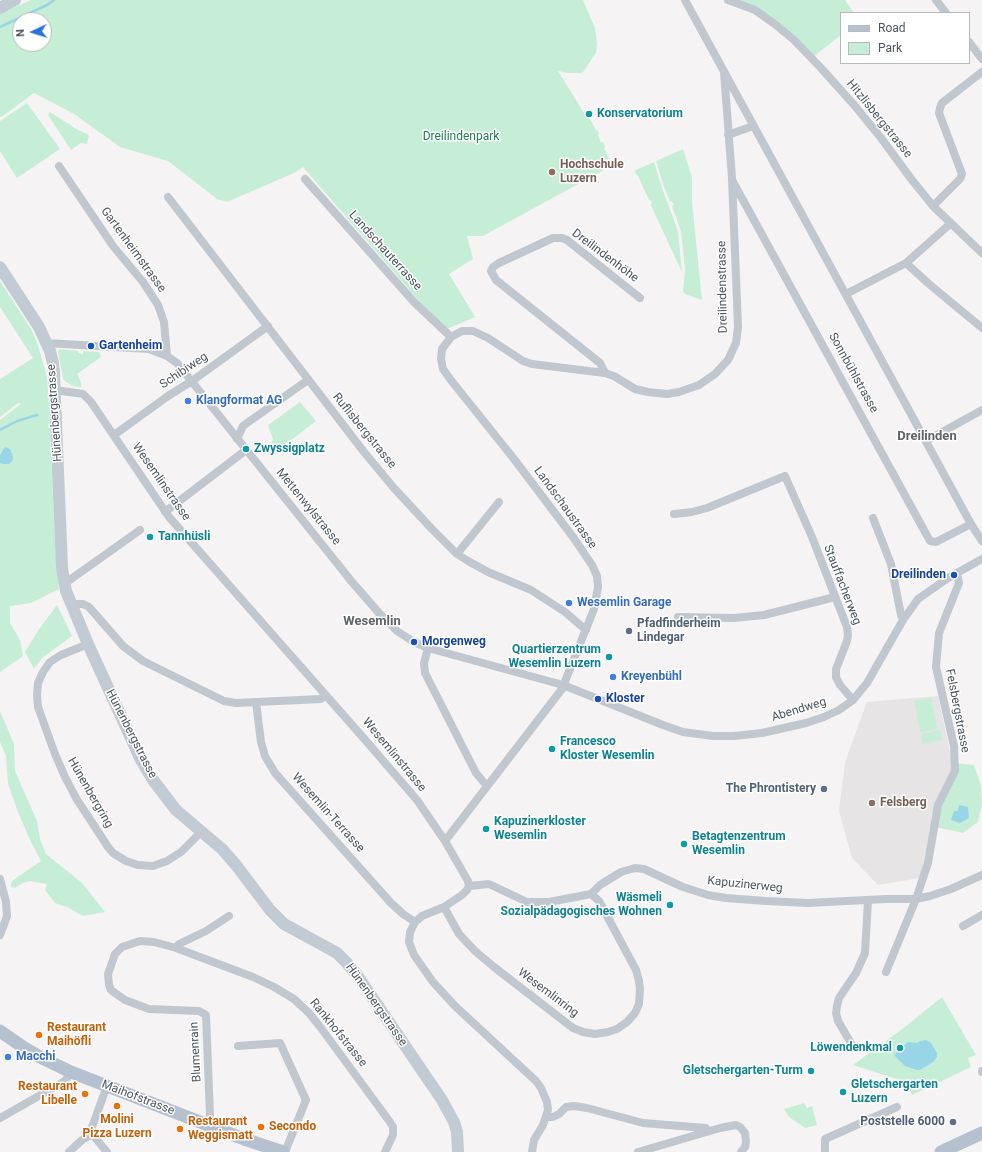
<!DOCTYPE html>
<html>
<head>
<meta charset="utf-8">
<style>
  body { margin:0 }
  #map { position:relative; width:982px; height:1152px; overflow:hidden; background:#f5f3f3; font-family:Roboto,sans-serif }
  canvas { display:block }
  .legend { position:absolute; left:840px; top:12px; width:130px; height:52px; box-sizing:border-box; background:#fff; border:1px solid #b7bbbf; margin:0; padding:5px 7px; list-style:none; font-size:12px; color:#4c555f }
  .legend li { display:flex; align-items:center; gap:8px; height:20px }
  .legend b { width:20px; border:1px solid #b7bbbf }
  .north { position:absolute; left:12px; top:12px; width:40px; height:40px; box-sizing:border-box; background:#fff; border:1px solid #b7bbbf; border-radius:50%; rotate:266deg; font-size:11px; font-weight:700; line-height:16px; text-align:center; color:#4c555f }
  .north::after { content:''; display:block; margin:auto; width:14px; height:18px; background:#2972d9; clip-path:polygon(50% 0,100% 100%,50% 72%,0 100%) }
</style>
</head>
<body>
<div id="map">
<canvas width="982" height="1152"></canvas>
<ul class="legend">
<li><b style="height:5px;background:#b5c1cf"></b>Road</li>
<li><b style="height:11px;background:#c6eed6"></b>Park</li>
</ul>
<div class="north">N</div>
</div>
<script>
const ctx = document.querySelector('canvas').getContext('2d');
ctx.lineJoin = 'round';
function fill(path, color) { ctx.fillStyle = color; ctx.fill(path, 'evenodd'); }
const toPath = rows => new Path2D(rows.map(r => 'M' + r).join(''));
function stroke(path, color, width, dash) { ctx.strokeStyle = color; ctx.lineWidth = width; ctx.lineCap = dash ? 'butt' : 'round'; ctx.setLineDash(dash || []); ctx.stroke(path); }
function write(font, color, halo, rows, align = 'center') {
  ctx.font = font + ' Roboto,sans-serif'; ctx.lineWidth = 3; ctx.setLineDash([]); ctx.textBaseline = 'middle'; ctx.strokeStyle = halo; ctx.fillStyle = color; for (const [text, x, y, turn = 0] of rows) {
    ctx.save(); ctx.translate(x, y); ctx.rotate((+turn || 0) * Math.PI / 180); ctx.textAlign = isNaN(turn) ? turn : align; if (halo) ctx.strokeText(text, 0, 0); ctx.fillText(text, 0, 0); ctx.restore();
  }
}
fill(toPath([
  [938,696,951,756,951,771,935,803,932,814,931,829,928,851,920,878,878,885,852,858,839,811,845,762,867,702]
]), '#e6e4e4');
fill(toPath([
  [31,0,583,0,595,28,597,43,596,53,583,72,580,73,568,73,558,71,584,113,588,111,591,114,590,119,596,130,597,130,599,134,598,135,601,143,603,142,605,147,604,148,613,165,483,236,467,236,473,259,449,274,475,317,447,329,420,302,303,167,296,172,227,202,217,199,168,161,120,147,74,114,34,93,3,116,0,117,0,14],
  [20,20,44,20,44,44,20,44],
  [732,0,845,0,854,13,841,13,841,35,813,57,789,33],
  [27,103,60,149,17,178,0,151,0,121],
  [50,112,78,130,89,135,87,144,81,143,71,150,48,115],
  [683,149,692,178,692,202,702,300,685,294,683,291,685,270,681,231,672,206,674,205,672,201,670,202,663,184,657,164,656,161],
  [654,162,662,188,678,231,682,272,653,210,651,205,652,201,649,200,638,176,634,171],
  [0,281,31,329,38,345,47,377,49,407,55,544,59,589,31,603,10,606,10,623,20,640,23,656,0,672,0,420,21,404,18,403,0,417,0,379,33,358,0,307],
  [60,349,78,351,78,353,83,354,83,351,99,352,101,357,77,374,81,382,81,387,73,386,66,382,63,379,58,351],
  [300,402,316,421,273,454,270,454,268,450,268,445,272,442,273,439,268,425],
  [57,605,72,636,42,658,34,669,25,652,37,632],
  [931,698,937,729,920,732,914,701],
  [0,711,14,744,15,771,37,821,40,839,46,854,82,883,105,912,83,916,67,907,55,903,45,890,47,885,46,884,30,881,23,883,15,888,11,887,11,884,12,881,41,861,31,842,18,812,8,784,6,756,0,742],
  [940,730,942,740,923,744,921,734],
  [955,763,974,765,981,786,982,804,978,822,963,833,935,827],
  [942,997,976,1055,968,1058,971,1067,912,1095,906,1082,853,1065,901,1030],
  [804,1103,807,1108,812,1106,817,1125,805,1128,789,1117,784,1109]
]), '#c6eed6');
fill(toPath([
  [5,447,10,449,12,453,13,460,9,464,3,464,0,463,0,455],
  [959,805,968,807,969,818,960,823,951,820,954,811,958,811],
  [926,1040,931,1043,937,1053,937,1057,933,1062,920,1070,917,1070,905,1066,894,1055,908,1042,917,1043,920,1041]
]), '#97d5e7');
stroke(toPath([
  [0,27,47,5,54,0],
  [0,430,17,421,37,415]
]), '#97d5e7', 2.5);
stroke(toPath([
  [685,0,971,524,982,541],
  [728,0,755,10,776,25,794,40,821,68,855,106,881,138,912,180,933,206,982,253],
  [936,0,946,13],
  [969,42,982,59],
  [728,135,753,126],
  [59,166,113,246,143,282,158,305,164,322,167,356],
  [305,179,414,302,451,337],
  [732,180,930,541,936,542,971,524],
  [168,197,364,452,393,487,431,528,457,554,468,561,488,572,531,590,565,612,586,630],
  [933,206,960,179,962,174,939,113,940,108,942,103,982,72],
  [906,263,929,284,982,328],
  [846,294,906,263,950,224],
  [640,298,567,240,562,238,553,238,499,263,493,267,491,271,496,280,600,363,605,373,614,376,635,389,648,392,667,394,679,392,699,385,715,374,728,360,736,343,738,327,732,178,724,72],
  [46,343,149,349,167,356,177,363,352,582,379,613,397,631,414,642,428,648,563,685,663,725,683,732,713,736,734,736,762,733,806,723,824,717,839,710,853,700,867,683,903,620,918,599,948,578,982,559],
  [55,390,83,394,91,402,169,517,367,742,417,800,445,841,468,881,469,886,467,890,462,895,444,907,422,916,415,922,410,932,409,942,414,955,433,982,455,1006,536,1081,541,1088,547,1102,548,1110,543,1125,534,1140,532,1152],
  [114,435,168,396,192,381,268,326],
  [237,439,243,426,247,423,308,380],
  [926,441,982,410],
  [165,512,246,450],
  [674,514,692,512,707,508,785,476,812,537,847,627,848,635,847,641,836,669,836,677,840,685,853,700],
  [873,518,891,564,901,615,903,620],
  [457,554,499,502],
  [64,584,140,530],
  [72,606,77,604,83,604,89,607,123,646,143,661,224,701,236,703,321,699,325,694],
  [678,617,734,618,764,615,835,597],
  [88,644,61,655,50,662,43,672,38,683,37,695,38,707,55,754,65,777,76,798,108,847,113,853,126,861,138,865,153,866,167,861,181,852,202,831],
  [428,648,424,663,425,673,476,773,487,786],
  [256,702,261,742,265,756,275,773,391,903,403,914,415,922],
  [445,841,562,689,594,609,598,587,597,576,592,565,573,537,514,459,450,379,443,369,441,359,442,349,451,337,462,331,473,331,488,338,523,361,532,364,605,373],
  [0,879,6,902,7,916,0,935],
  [469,886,489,884,527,902,549,902,591,894,600,885,621,872,635,868,644,869,683,887,708,895,726,898,766,901,808,903,886,899,916,899,930,896,951,889,982,875],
  [444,907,459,934,475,951,494,967,573,1028,583,1032,595,1034,608,1032,617,1029,627,1022,635,1013,639,1004,640,989,639,981,636,970,599,901,591,894],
  [963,926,982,915],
  [176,948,179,944,206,931,229,916],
  [886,972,916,899,928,863,938,805,955,771,954,746,936,667,939,633,959,583,957,573],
  [852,1045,838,1021,836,1013,837,1006,839,998,856,973,865,953,868,900],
  [238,1046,280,1043,306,1100,285,1152],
  [982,1071,982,1072],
  [107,1086,92,1127,92,1134,107,1152],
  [546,1117,553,1117,559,1114,566,1107,574,1106,587,1108,643,1123,706,1128,707,1131],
  [0,1118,65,1081,71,1072],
  [209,1125,210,1115,206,1015,199,1011,149,1009,125,1000,115,993,111,990,109,985,108,974,115,954,122,947,140,941,154,942,176,948,253,977,274,987,294,999,309,1013,321,1028,390,1122,393,1127,393,1135,385,1152],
  [69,1152,82,1140,92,1134],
  [638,1152,720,1128,736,1125,740,1127,745,1133,746,1142,745,1147,741,1152],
  [825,1152,825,1139,897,1107]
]), '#c0c7ce', 8);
stroke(toPath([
  [0,8,15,0],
  [0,267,39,327,50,351,53,363,54,373,62,568,66,591,88,644,141,760,153,780,176,810,222,849,236,865,270,910,284,924,337,953,346,962,357,975,442,1100,454,1122,457,1132,458,1152]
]), '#c2cbd4', 12);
stroke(toPath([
  [0,1031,23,1047,40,1057,71,1072,244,1139,283,1152],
  [941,1152,982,1133]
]), '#b5c1cf', 13);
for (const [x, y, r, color] of [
  [589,114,4,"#0f9aa8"],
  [552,172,4,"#8d6e63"],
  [91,346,4,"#1a4fb4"],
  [188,401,4,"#3f7fe0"],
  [246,449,4,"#0f9aa8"],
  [150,537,4,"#0f9aa8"],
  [954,575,4,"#1a4fb4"],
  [569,603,4,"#3f7fe0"],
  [629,631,4,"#5c6f8a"],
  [414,642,4,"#1a4fb4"],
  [609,657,4,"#0f9aa8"],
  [613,677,4,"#3f7fe0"],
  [598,699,4,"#1a4fb4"],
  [552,749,4,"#0f9aa8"],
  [824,789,4,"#5c6f8a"],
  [872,803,4,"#8d6e63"],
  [486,829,4,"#0f9aa8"],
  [684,844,4,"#0f9aa8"],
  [670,905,4,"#0f9aa8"],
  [39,1035,4,"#e8710a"],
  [900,1048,4,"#0f9aa8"],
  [8,1057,4,"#3f7fe0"],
  [811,1071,4,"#0f9aa8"],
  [843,1092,4,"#0f9aa8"],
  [85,1094,4,"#e8710a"],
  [117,1106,4,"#e8710a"],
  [953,1122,4,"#5c6f8a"],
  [261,1127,4,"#e8710a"],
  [180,1129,4,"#e8710a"]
]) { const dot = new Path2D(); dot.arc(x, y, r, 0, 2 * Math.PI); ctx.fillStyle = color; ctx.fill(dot); stroke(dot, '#fff', 1.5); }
write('bold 12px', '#0d838f', '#fff', [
  ["Konservatorium",597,114],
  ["Zwyssigplatz",254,449],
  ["Tannhüsli",158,537],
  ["Quartierzentrum",601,650,"right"],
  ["Wesemlin Luzern",601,664,"right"],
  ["Francesco",560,742],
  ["Kloster Wesemlin",560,756],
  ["Kapuzinerkloster",494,822],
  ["Wesemlin",494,836],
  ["Betagtenzentrum",692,837],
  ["Wesemlin",692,851],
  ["Wäsmeli",662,898,"right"],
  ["Sozialpädagogisches Wohnen",662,912,"right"],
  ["Löwendenkmal",892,1048,"right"],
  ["Gletschergarten-Turm",803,1071,"right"],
  ["Gletschergarten",851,1085],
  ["Luzern",851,1099]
], 'left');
write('12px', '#4c555f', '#fff', [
  ["Hitzlisbergstrasse",879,119,51],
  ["Gartenheimstrasse",133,250,54],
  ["Landschauterrasse",385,251,48],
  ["Dreilindenhöhe",605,256,37],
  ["Dreilindenstrasse",723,287,-91],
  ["Schibiweg",184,371,-34],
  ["Sonnbühlstrasse",853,373,61],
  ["Hünenbergstrasse",55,413,-94],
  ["Ruflisbergstrasse",364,431,51],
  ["Wesemlinstrasse",161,482,55],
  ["Mettenwylstrasse",308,507,51],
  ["Landschaustrasse",565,508,54],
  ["Stauffacherweg",842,585,69],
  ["Abendweg",799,710,-17],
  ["Felsbergstrasse",957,711,79],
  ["Hünenbergstrasse",131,734,63],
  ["Wesemlinstrasse",394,755,50],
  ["Hünenbergring",90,793,60],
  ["Wesemlin-Terrasse",328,813,48],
  ["Kapuzinerweg",745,885,6],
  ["Wesemlinring",548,993,37],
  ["Hünenbergstrasse",376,1005,55],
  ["Rankhofstrasse",338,1033,51],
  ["Blumenrain",196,1052,-93],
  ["Maihofstrasse",138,1098,21]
]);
write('12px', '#1f7e50', '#fff', [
  ["Dreilindenpark",461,137]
]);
write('bold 12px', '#785e54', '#fff', [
  ["Hochschule",560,165],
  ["Luzern",560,179],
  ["Felsberg",880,803]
], 'left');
write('bold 12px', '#164399', '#fff', [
  ["Gartenheim",99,346],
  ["Dreilinden",946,575,"right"],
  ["Morgenweg",422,642],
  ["Kloster",606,699]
], 'left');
write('bold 12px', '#366cbe', '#fff', [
  ["Klangformat AG",196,401],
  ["Wesemlin Garage",577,603],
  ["Kreyenbühl",621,677],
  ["Macchi",16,1057]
], 'left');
write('bold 12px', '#4e5e75', '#fff', [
  ["Pfadfinderheim",637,624,"left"],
  ["Lindegar",637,638,"left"],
  ["The Phrontistery",816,789],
  ["Poststelle 6000",945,1122]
], 'right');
write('bold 12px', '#c56008', '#fff', [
  ["Restaurant",47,1028],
  ["Maihöfli",47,1042],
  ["Restaurant",77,1087,"right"],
  ["Libelle",77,1101,"right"],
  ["Molini",117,1120,"center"],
  ["Pizza Luzern",117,1134,"center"],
  ["Restaurant",188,1122],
  ["Weggismatt",188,1136],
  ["Secondo",269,1127]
], 'left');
write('bold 13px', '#606367', '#fff', [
  ["Dreilinden",927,437],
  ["Wesemlin",372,622]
]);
</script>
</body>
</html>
